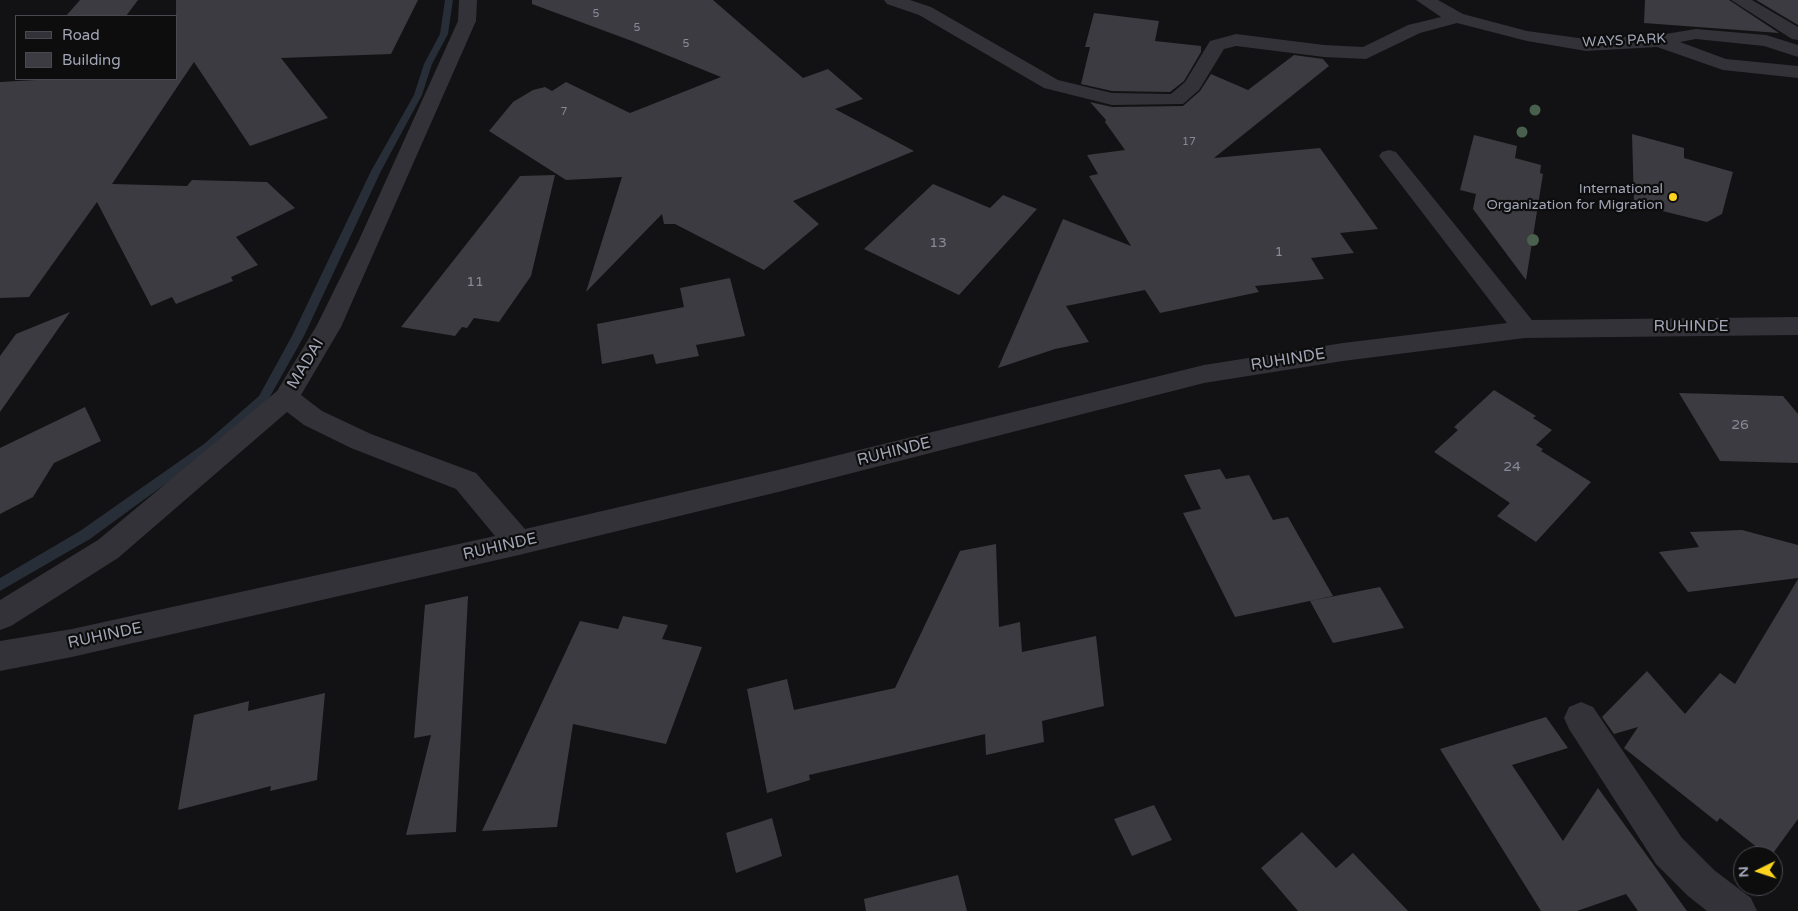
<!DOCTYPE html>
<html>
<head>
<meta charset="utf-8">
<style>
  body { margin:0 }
  #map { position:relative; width:1798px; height:911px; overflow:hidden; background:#121113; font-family:"Varela Round",sans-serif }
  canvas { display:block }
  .legend { position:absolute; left:15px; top:15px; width:162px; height:65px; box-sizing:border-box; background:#0d0d0e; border:1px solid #494a51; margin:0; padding:6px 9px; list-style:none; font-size:15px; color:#a2a5b5 }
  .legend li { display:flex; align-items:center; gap:10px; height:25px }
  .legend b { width:25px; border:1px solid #494a51 }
  .north { position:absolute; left:1733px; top:846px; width:50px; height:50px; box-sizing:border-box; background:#0d0d0e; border:1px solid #494a51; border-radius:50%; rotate:266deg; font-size:14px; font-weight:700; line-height:20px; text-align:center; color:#a2a5b5 }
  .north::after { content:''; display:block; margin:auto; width:18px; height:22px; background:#fdd320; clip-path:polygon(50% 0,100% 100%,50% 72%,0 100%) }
</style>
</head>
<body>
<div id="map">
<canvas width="1798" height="911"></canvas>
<ul class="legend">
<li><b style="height:6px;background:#323238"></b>Road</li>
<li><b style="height:14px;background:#3c3b41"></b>Building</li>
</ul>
<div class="north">N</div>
</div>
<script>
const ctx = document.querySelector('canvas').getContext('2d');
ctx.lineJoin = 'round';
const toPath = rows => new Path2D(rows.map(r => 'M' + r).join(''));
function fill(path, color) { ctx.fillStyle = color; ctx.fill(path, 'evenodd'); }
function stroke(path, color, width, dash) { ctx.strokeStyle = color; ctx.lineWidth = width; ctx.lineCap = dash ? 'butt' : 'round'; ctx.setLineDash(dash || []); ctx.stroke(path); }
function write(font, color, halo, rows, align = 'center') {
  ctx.font = font + ' "Varela Round",sans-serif'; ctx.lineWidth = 4.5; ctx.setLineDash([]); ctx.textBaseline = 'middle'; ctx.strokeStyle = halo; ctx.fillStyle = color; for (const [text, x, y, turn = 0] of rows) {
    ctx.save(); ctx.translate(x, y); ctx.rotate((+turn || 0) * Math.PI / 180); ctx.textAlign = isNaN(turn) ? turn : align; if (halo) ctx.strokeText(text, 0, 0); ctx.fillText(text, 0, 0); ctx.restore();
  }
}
fill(toPath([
  [445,0,453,0,448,34,432,64,422,95,381,171,304,336,267,402,212,450,90,539,0,591,0,578,80,531,204,444,259,396,292,336,371,171,414,95,424,64,440,34,445,0]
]), '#272e37');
fill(toPath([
  [80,0,138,0,126,16,66,16],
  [176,0,418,0,391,54,281,58,328,118,250,146,194,62,112,184,187,186,192,180,267,182,295,208,236,237,258,265,231,277,233,281,176,304,172,297,151,306,97,202,29,297,0,298,0,82,54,79,176,79],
  [532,0,713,0,803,78,828,69,863,99,835,109,914,151,793,201,819,224,764,270,675,224,664,224,662,214,586,292,622,177,566,180,489,131,513,102,533,90,545,87,552,91,566,82,630,113,721,77,632,41,532,4],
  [1645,0,1729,0,1779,33,1644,23],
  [1756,0,1798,0,1798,25],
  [1094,13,1159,21,1155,41,1201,46,1201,52,1184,81,1170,92,1112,91,1081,84,1090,47,1085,47],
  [1294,55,1323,59,1329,66,1214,158,1320,148,1378,229,1340,233,1354,253,1311,258,1324,279,1255,286,1259,292,1160,313,1145,290,1066,306,1089,342,1055,349,998,368,1063,219,1131,246,1089,176,1098,174,1087,155,1125,150,1105,122,1106,120,1090,102,1112,107,1183,106,1200,91,1211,74,1248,90],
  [1632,134,1684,148,1684,158,1733,172,1722,214,1707,222,1634,204],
  [1474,135,1517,146,1515,158,1541,165,1540,173,1543,174,1526,280,1473,209,1476,194,1460,190],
  [555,175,531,276,499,322,474,318,467,328,462,327,455,336,401,327,520,176],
  [933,184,990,208,1003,195,1037,209,959,295,864,249],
  [730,278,745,336,696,345,699,356,656,364,653,354,602,364,597,324,684,307,680,288],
  [70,312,0,412,0,356,16,334],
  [1494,390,1536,416,1533,418,1552,430,1536,445,1543,449,1541,451,1591,482,1536,542,1497,516,1510,503,1434,452,1458,430,1454,427],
  [1679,393,1783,396,1798,414,1798,463,1720,461],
  [85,407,101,441,54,463,33,497,0,514,0,448],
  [1220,469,1226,479,1249,475,1273,520,1288,517,1333,596,1235,617,1183,513,1201,509,1184,475],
  [1742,530,1798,545,1798,578,1688,592,1659,552,1699,547,1690,532],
  [996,544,999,627,1020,622,1022,652,1096,636,1104,706,1042,721,1044,742,986,755,985,734,809,775,810,780,767,793,747,689,787,679,794,710,895,688,960,551],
  [1798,579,1798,819,1771,856,1768,856,1720,818,1717,822,1624,748,1638,727,1614,734,1602,717,1647,671,1685,714,1720,673,1735,684],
  [1380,587,1404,628,1333,643,1310,601],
  [468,596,456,832,406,835,431,735,414,738,425,605],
  [623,616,668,625,662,639,702,647,666,744,573,724,557,827,482,831,580,621,618,629],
  [325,693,317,780,270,791,271,786,178,810,194,715,249,701,248,711],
  [1546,717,1568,748,1512,765,1563,841,1598,788,1687,911,1638,911,1626,894,1577,911,1541,911,1440,749],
  [1154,805,1172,840,1132,856,1114,819],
  [772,818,782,856,736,873,726,833],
  [1302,832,1336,868,1353,853,1408,911,1298,911,1261,868],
  [958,875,967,911,866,911,864,899]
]), '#3c3b41');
fill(toPath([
  [459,0,477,0,476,21,341,327,301,395,322,411,371,434,476,473,525,529,778,470,1204,365,1343,343,1507,323,1379,156,1382,152,1389,150,1396,152,1532,320,1798,317,1798,335,1525,338,1343,361,1204,383,778,492,519,555,72,657,0,671,0,641,72,629,495,536,456,489,351,448,304,425,287,412,118,558,11,626,0,630,0,600,98,540,277,391,317,325,359,240,458,21,459,0],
  [884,0,910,0,931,7,1058,80,1112,93,1171,94,1185,82,1210,41,1236,34,1324,45,1363,47,1408,25,1441,17,1416,0,1438,0,1463,14,1527,31,1586,39,1659,35,1696,29,1766,35,1798,45,1798,57,1764,46,1696,39,1680,42,1726,59,1798,66,1798,78,1723,70,1657,47,1586,51,1527,41,1457,23,1420,33,1366,59,1324,57,1236,46,1224,49,1199,90,1183,104,1112,105,1044,88,919,15,887,4,884,0],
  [1731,0,1752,0,1798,27,1798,40,1792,39,1731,0],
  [1581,702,1593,707,1682,838,1714,870,1751,898,1757,911,1707,911,1688,896,1656,864,1569,729,1564,718,1569,707,1581,702]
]), '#323238');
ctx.fillStyle = '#4a604f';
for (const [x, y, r] of [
  [1535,110,5.5],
  [1522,132,5.5],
  [1533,240,6]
]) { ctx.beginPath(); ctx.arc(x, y, r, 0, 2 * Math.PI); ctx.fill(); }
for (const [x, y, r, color] of [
  [1673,197,5,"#fdd320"]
]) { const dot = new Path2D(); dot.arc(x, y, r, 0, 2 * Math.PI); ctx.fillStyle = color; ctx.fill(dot); stroke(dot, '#0d0d0e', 2); }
write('11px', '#888a98', null, [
  ["5",596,14],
  ["5",637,28],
  ["5",686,44],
  ["7",564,112],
  ["17",1189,142]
]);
write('14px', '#a2a5b5', '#0d0d0e', [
  ["WAYS PARK",1624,41,-3]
]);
write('14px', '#a2a5b5', '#0d0d0e', [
  ["International",1663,189],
  ["Organization for Migration",1663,205]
], 'right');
write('14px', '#888a98', null, [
  ["13",938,243],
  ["1",1279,252],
  ["11",475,282],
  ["26",1740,425],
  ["24",1512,467]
]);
write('16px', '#a2a5b5', '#0d0d0e', [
  ["RUHINDE",1691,327],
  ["RUHINDE",1288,360,-9],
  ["MADAI",306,364,-59],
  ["RUHINDE",894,452,-14],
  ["RUHINDE",500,547,-13],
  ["RUHINDE",105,636,-12]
]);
</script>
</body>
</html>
